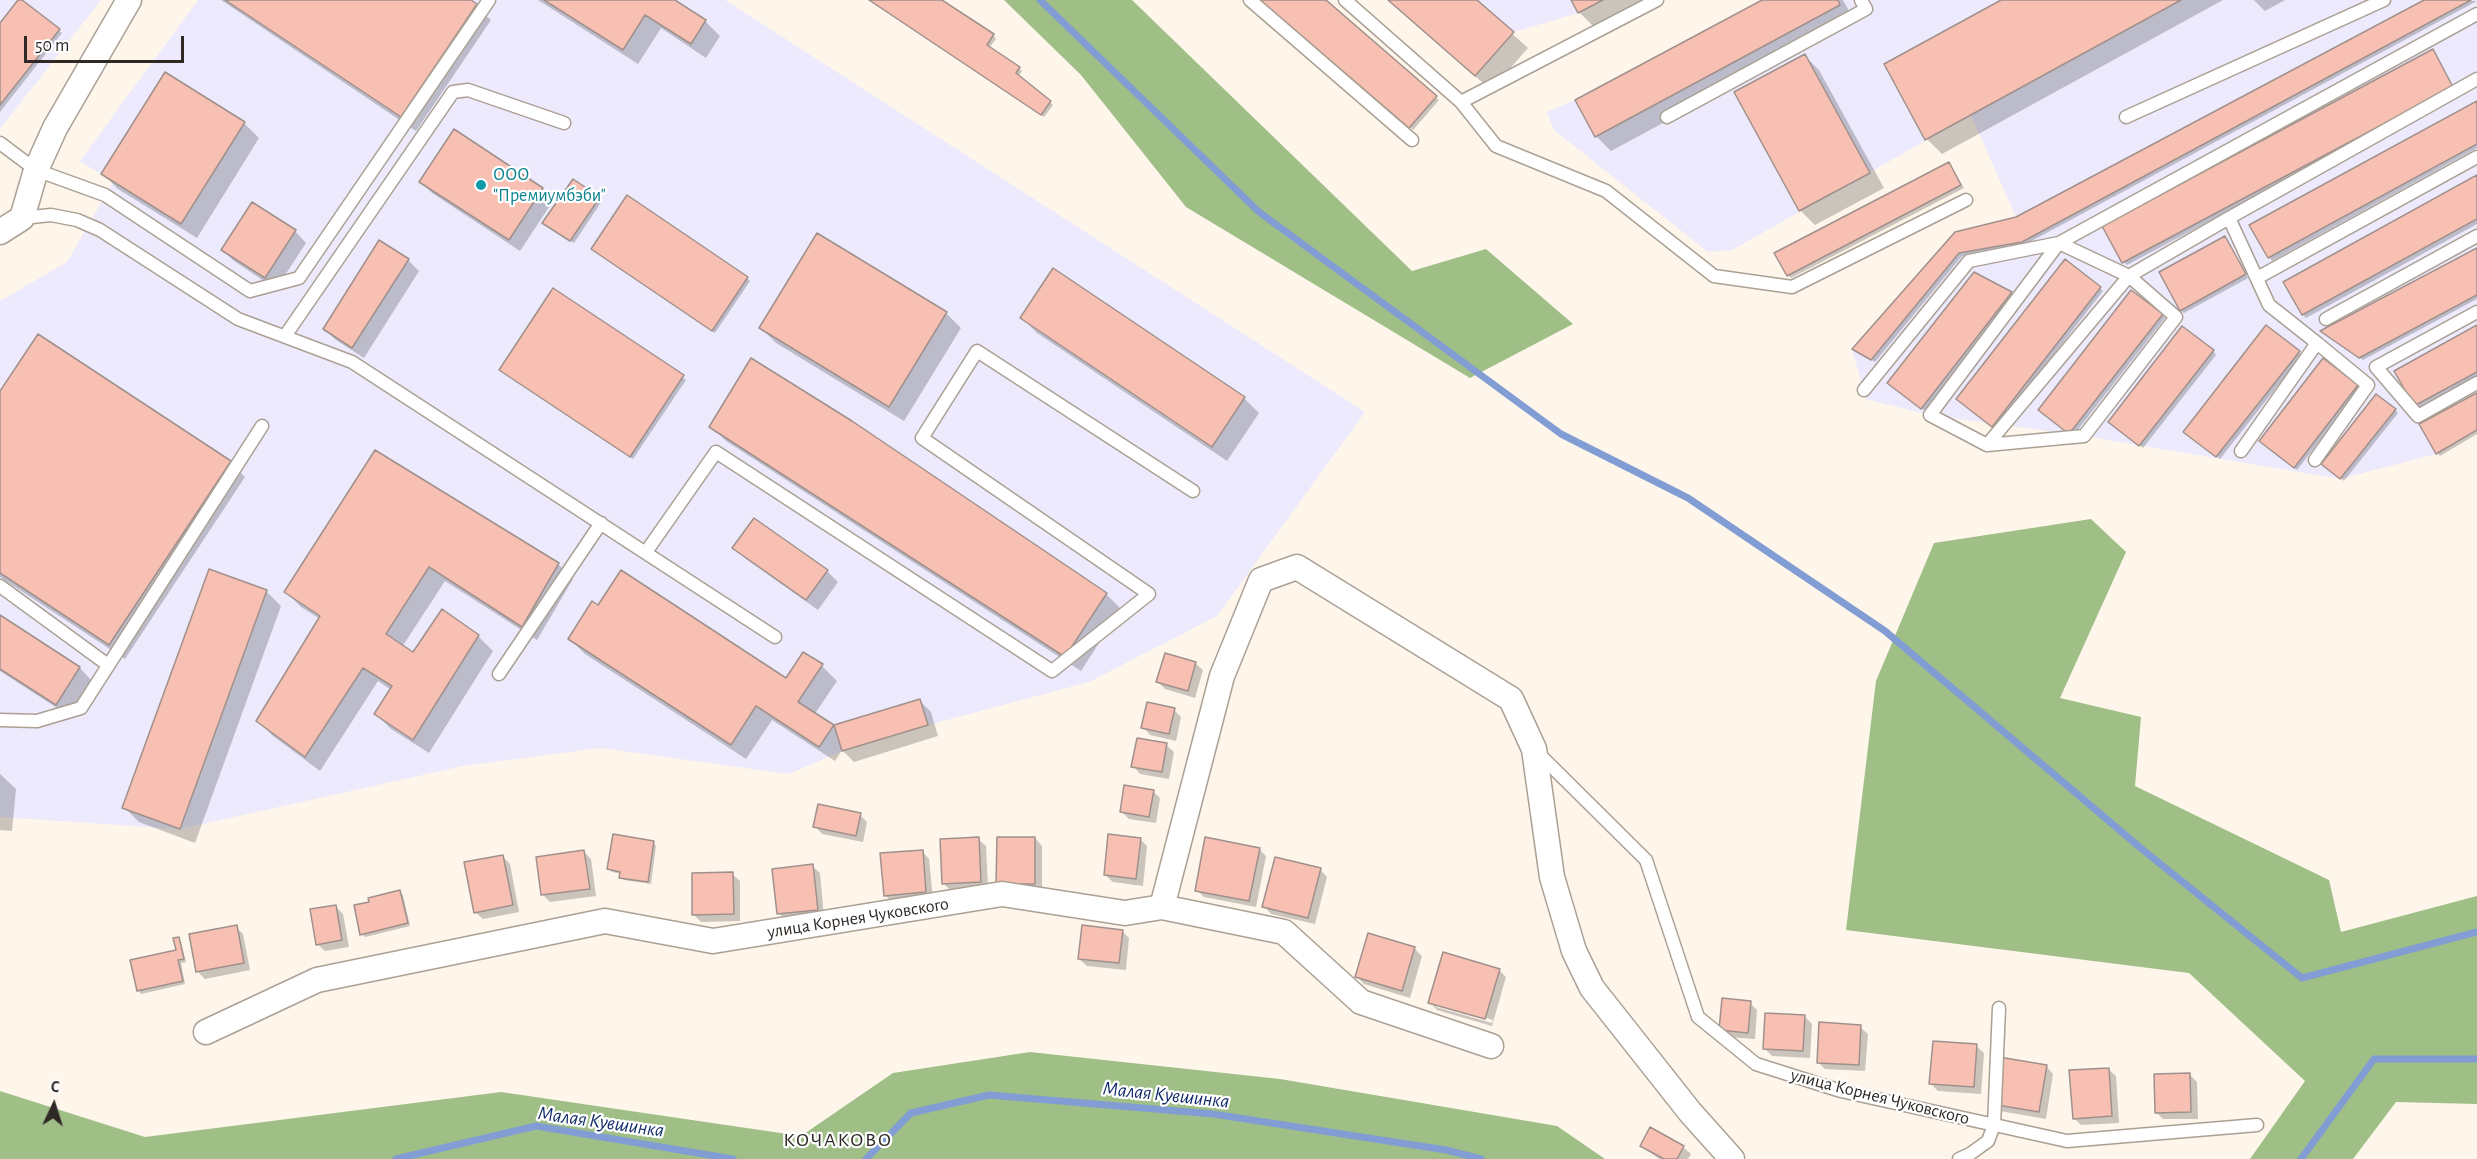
<!DOCTYPE html>
<html>
<head>
<meta charset="utf-8">
<style>
  body { margin:0 }
  #map { position:relative; width:2477px; height:1159px; overflow:hidden; background:#fef5eb; font-family:"Alegreya Sans",sans-serif }
  canvas { display:block }
  .north { position:absolute; left:24px; top:1075px; width:60px; height:60px; -webkit-text-stroke:4px #fff; paint-order:stroke; rotate:4deg; font-size:16px; font-weight:700; line-height:24px; text-align:center; color:#2e2925 }
  .north::after { content:''; display:block; margin:auto; width:21px; height:27px; background:#2e2925; clip-path:polygon(50% 0,100% 100%,50% 72%,0 100%) }
  .scale { position:absolute; left:24px; top:36px; width:160px; height:27px; box-sizing:border-box; border:3px solid #2e2925; border-top:0; padding-left:8px; font-size:18px; line-height:21px; white-space:nowrap; color:#2e2925; -webkit-text-stroke:4px #fff; paint-order:stroke }
</style>
</head>
<body>
<div id="map">
<canvas width="2477" height="1159"></canvas>
<div class="north">С</div>
<div class="scale">50 m</div>
</div>
<script>
const ctx = document.querySelector('canvas').getContext('2d');
ctx.lineJoin = 'round';
function fill(path, color) { ctx.fillStyle = color; ctx.fill(path, 'evenodd'); }
const toPath = rows => new Path2D(rows.map(r => 'M' + r).join(''));
function stroke(path, color, width, dash) { ctx.strokeStyle = color; ctx.lineWidth = width; ctx.lineCap = dash ? 'butt' : 'round'; ctx.setLineDash(dash || []); ctx.stroke(path); }
function write(font, color, halo, rows, align = 'center') {
  ctx.font = font + ' "Alegreya Sans",sans-serif'; ctx.lineWidth = 4.5; ctx.setLineDash([]); ctx.textBaseline = 'middle'; ctx.strokeStyle = halo; ctx.fillStyle = color; for (const [text, x, y, turn = 0] of rows) {
    ctx.save(); ctx.translate(x, y); ctx.rotate((+turn || 0) * Math.PI / 180); ctx.textAlign = isNaN(turn) ? turn : align; if (halo) ctx.strokeText(text, 0, 0); ctx.fillText(text, 0, 0); ctx.restore();
  }
}
fill(toPath([
  [0,0,101,0,0,129],
  [198,0,725,0,1365,412,1217,616,1089,682,928,725,842,751,789,774,600,748,463,766,180,829,0,817,0,301,67,262,113,182,80,161],
  [1388,0,1603,0,1578,13,1514,32,1475,76],
  [1762,0,2477,0,2477,430,2436,454,2340,479,2084,436,1930,415,1866,399,1852,349,1955,232,2016,217,1971,115,1732,250,1708,252,1554,130,1547,112,1575,100]
]), '#eceafc');
fill(toPath([
  [1004,0,1132,0,1412,271,1486,249,1573,324,1470,378,1186,207,1081,75],
  [2091,519,2126,552,2060,698,2141,717,2135,786,2329,880,2341,932,2477,896,2477,1104,2396,1102,2353,1159,2250,1159,2305,1081,2189,973,1846,930,1876,681,1934,543],
  [1030,1052,1280,1079,1557,1126,1605,1159,0,1159,0,1091,145,1137,501,1092,801,1136,893,1073]
]), '#9fbf87');
fill(toPath([
  [20,0,62,33,0,112,0,26],
  [221,0,468,0,491,20,416,131],
  [538,0,672,0,705,21,720,36,706,58,661,28,638,64],
  [870,0,940,0,993,35,996,39,989,48,1019,68,1022,71,1018,77,1053,105,1044,117],
  [1262,0,1324,0,1439,100,1413,130],
  [1388,0,1475,0,1528,48,1491,90],
  [1573,0,1646,0,1594,27,1579,12],
  [1765,0,1843,0,1854,20,1611,151,1596,136],
  [2004,0,2223,0,1942,154,1927,139,1886,65],
  [2254,0,2285,0,2265,11],
  [2427,0,2477,1,2026,244,1962,256,1875,362,1857,352,1956,233,2017,218],
  [2433,51,2455,90,2127,265,2124,262],
  [1804,55,1819,70,1884,188,1815,225,1800,210,1736,93],
  [2477,102,2477,148,2272,261,2269,257],
  [244,123,259,138,197,238,118,189,103,174],
  [1949,163,1964,188,1791,278,1788,275],
  [2477,177,2477,224,2306,318,2303,315,2285,282],
  [421,182,542,189,553,201,520,251,432,193],
  [599,198,602,201,574,243,547,226],
  [295,231,306,243,276,289,234,261,223,250],
  [818,235,946,313,961,328,904,421,776,343,761,328],
  [2224,237,2248,278,2184,313,2181,310],
  [2477,250,2477,299,2363,360,2325,334],
  [596,252,747,278,750,281,715,333],
  [408,260,419,271,364,358,336,340,324,329],
  [1054,270,1244,398,1259,413,1227,461,1037,333,1022,318],
  [1975,274,2014,297,1925,411,1892,386],
  [2100,288,2103,291,1996,429,1961,402],
  [554,290,686,380,633,459,504,373],
  [2162,315,2165,318,2073,436,2043,413],
  [2477,327,2477,376,2419,408,2415,405],
  [2213,351,2216,355,2143,448,2113,425],
  [2299,352,2302,355,2220,459,2188,435],
  [2357,386,2360,389,2297,470,2264,444],
  [0,393,230,462,245,477,125,659,0,577],
  [2477,394,2477,434,2440,456,2437,453],
  [2395,410,2398,413,2344,481,2326,467],
  [711,426,1106,594,1121,609,1081,671,726,441],
  [375,452,558,564,573,579,537,640,445,581,402,647,413,654,442,611,478,636,493,651,429,753,391,729,376,714,391,690,378,681,320,771,273,736,258,721,320,619,301,607,286,592],
  [734,548,827,571,838,582,818,610,746,559],
  [266,591,281,606,195,843,139,822,124,807],
  [0,617,80,668,91,680,68,715,0,671],
  [570,639,787,680,822,666,837,681,814,715,835,728,919,700,931,712,938,736,854,762,842,750,835,761,772,720,746,759,585,654],
  [1195,663,1203,670,1195,698,1165,689,1158,682],
  [1174,710,1181,717,1176,741,1150,735,1143,727],
  [1166,745,1174,752,1169,779,1140,774,1133,766],
  [0,774,16,789,12,831,0,830],
  [1153,791,1160,798,1156,823,1129,819,1121,811],
  [860,815,867,822,863,842,822,834,815,826],
  [1035,838,1042,846,1042,891,1005,890],
  [978,839,986,846,988,889,951,891,943,883],
  [1140,839,1147,846,1143,886,1113,882,1105,875],
  [653,842,656,846,651,884,624,880,621,877,622,874,612,872,609,869],
  [1259,849,1266,856,1256,907,1204,897,1197,890],
  [922,851,929,859,933,899,892,902,885,895],
  [584,852,591,859,596,896,550,902,543,895],
  [502,856,510,864,519,912,483,919,475,912],
  [812,866,820,873,824,917,786,921,779,913],
  [1320,869,1327,877,1315,924,1271,914,1264,906],
  [732,874,740,881,740,921,701,922,694,915],
  [399,892,403,895,410,926,365,937,362,934],
  [335,906,343,914,349,947,325,951,317,944],
  [236,927,243,934,250,970,205,979,198,972],
  [1122,931,1129,938,1126,970,1087,966,1079,959],
  [1369,935,1415,949,1422,956,1410,998,1364,984,1356,976],
  [178,939,181,942,186,962,181,963,185,984,141,994,138,990,178,951],
  [1499,970,1506,977,1492,1026,1437,1010,1430,1002],
  [1436,1004,1493,1020,1492,1023,1436,1007],
  [1750,1003,1757,1010,1755,1039,1728,1037,1721,1029],
  [1804,1016,1812,1024,1810,1058,1772,1056,1764,1048],
  [1860,1027,1868,1034,1865,1071,1825,1069,1818,1062],
  [1976,1046,1984,1053,1981,1094,1938,1091,1931,1084],
  [2046,1066,2053,1074,2046,1119,2000,1111,1993,1104],
  [2108,1069,2116,1076,2119,1123,2081,1125,2074,1118],
  [2189,1074,2197,1082,2198,1119,2163,1119,2156,1112],
  [1642,1146,1683,1147,1691,1154,1688,1159,1659,1159]
]), '#0003');
stroke(toPath([
  [1040,0,1259,212,1561,434,1688,498,1885,631,2143,850,2302,978,2477,932],
  [396,1159,536,1126,733,1159],
  [866,1159,911,1113,989,1095,1213,1114,1446,1150,1481,1159],
  [2301,1159,2374,1059,2477,1059]
]), '#829dd3', 7);
const building = toPath([
  [18,0,22,0,60,29,0,105,0,23,18,0],
  [225,0,471,0,477,4,401,117,225,0],
  [544,0,675,0,706,20,691,44,645,15,623,50,544,0],
  [869,0,942,0,994,34,987,45,1020,67,1016,73,1051,101,1041,115,869,0],
  [1260,0,1326,0,1437,96,1409,128,1260,0],
  [1388,0,1477,0,1514,32,1475,76,1388,0],
  [1571,0,1603,0,1578,13,1571,0],
  [1762,0,1838,0,1840,5,1595,137,1575,100,1762,0],
  [2001,0,2181,0,1925,140,1884,64,2001,0],
  [2424,0,2471,0,2022,242,1959,253,1871,360,1852,349,1955,232,2016,217,2424,0],
  [2433,49,2453,87,2122,263,2102,226,2433,49],
  [1805,54,1870,173,1799,211,1734,92,1805,54],
  [165,72,245,122,181,224,101,174,165,72],
  [2477,101,2477,144,2268,258,2249,225,2477,101],
  [454,129,543,188,509,240,419,182,454,129],
  [1949,162,1961,185,1787,276,1774,253,1949,162],
  [2477,175,2477,219,2302,315,2283,282,2477,175],
  [573,179,600,197,570,241,542,223,573,179],
  [627,195,748,277,712,331,591,249,627,195],
  [252,202,296,230,265,278,221,250,252,202],
  [817,233,947,312,889,407,759,328,817,233],
  [2225,236,2246,274,2180,311,2159,272,2225,236],
  [379,240,409,259,352,348,323,329,379,240],
  [2477,248,2477,295,2359,358,2320,331,2477,248],
  [2065,259,2101,287,1992,427,1956,399,2065,259],
  [1053,268,1245,397,1212,447,1020,318,1053,268],
  [1974,272,2012,292,1921,409,1887,383,1974,272],
  [553,288,684,375,630,457,499,370,553,288],
  [2131,290,2163,314,2069,434,2038,410,2131,290],
  [2266,325,2300,351,2216,457,2183,432,2266,325],
  [2477,325,2477,372,2414,406,2394,371,2477,325],
  [2182,326,2214,350,2139,446,2108,422,2182,326],
  [38,334,231,461,109,645,0,573,0,391,38,334],
  [751,358,852,421,1107,593,1065,657,709,427,751,358],
  [2323,358,2358,385,2294,468,2259,441,2323,358],
  [2477,393,2477,430,2436,454,2419,424,2477,393],
  [2376,394,2396,409,2340,479,2321,464,2376,394],
  [375,450,559,563,522,627,429,567,386,634,413,652,442,609,479,635,413,740,374,714,392,686,363,668,305,757,256,721,320,616,284,592,375,450],
  [754,518,828,570,806,600,732,548,754,518],
  [209,569,267,590,180,829,122,808,209,569],
  [621,570,786,678,803,652,823,664,798,702,834,725,819,747,756,706,731,745,568,639,592,601,598,605,621,570],
  [0,615,80,667,56,705,0,669,0,615],
  [1165,653,1196,662,1188,691,1156,682,1165,653],
  [920,699,928,725,842,751,834,725,920,699],
  [1147,702,1175,708,1169,734,1141,728,1147,702],
  [1137,738,1167,743,1162,772,1131,767,1137,738],
  [1124,785,1154,790,1149,817,1120,812,1124,785],
  [818,804,861,813,856,836,813,827,818,804],
  [613,834,654,841,648,882,619,878,620,872,607,869,613,834],
  [1108,834,1141,838,1136,879,1104,875,1108,834],
  [979,837,981,882,942,884,940,839,979,837],
  [997,837,1035,837,1035,884,996,884,997,837],
  [1205,837,1260,848,1249,901,1195,891,1205,837],
  [584,850,590,889,541,895,536,857,584,850],
  [923,850,926,892,884,896,880,853,923,850],
  [503,855,513,905,474,913,464,862,503,855],
  [1275,857,1321,868,1308,918,1262,907,1275,857],
  [813,864,818,910,777,914,772,869,813,864],
  [733,872,734,914,692,915,692,873,733,872],
  [400,890,408,923,360,935,354,905,369,902,368,898,400,890],
  [336,905,342,940,316,945,310,909,336,905],
  [237,925,244,963,196,972,189,934,237,925],
  [1082,925,1123,930,1119,963,1078,959,1082,925],
  [1368,933,1415,947,1402,991,1355,977,1368,933],
  [179,937,184,959,178,960,183,981,137,991,130,960,176,950,173,938,179,937],
  [1443,952,1500,969,1485,1019,1428,1003,1443,952],
  [1722,998,1751,1001,1748,1033,1719,1030,1722,998],
  [1765,1013,1805,1015,1803,1051,1763,1049,1765,1013],
  [1819,1022,1861,1025,1859,1065,1817,1063,1819,1022],
  [1933,1041,1977,1044,1974,1087,1929,1084,1933,1041],
  [1999,1057,2047,1065,2039,1112,1991,1104,1999,1057],
  [2109,1068,2112,1116,2073,1119,2069,1070,2109,1068],
  [2190,1073,2191,1112,2155,1113,2154,1074,2190,1073],
  [1650,1127,1684,1146,1677,1159,1664,1159,1640,1146,1650,1127]
]);
fill(building, '#f8c0b2');
stroke(building, '#a0908c', 1.5);
const service = toPath([
  [1250,0,1412,140],
  [1345,0,1461,102,1496,146,1606,191,1714,276,1792,287,1966,200],
  [1461,102,1657,0],
  [1667,117,1866,9,1861,0],
  [2126,117,2384,0],
  [0,143,36,170,105,195,250,291,299,278,489,0],
  [22,218,51,215,77,220,100,230,238,319,352,362,775,637],
  [2257,278,2477,157],
  [2477,312,2376,367,2418,416,2477,383],
  [2326,319,2477,236],
  [285,336,453,92,468,90,564,123],
  [1864,390,1969,261,2059,243,2129,276,1987,445,1930,415,2059,243,2477,14],
  [1987,445,2084,436,2176,317,2129,276,2229,218],
  [2241,451,2317,343,2269,305,2229,218,2477,79],
  [2315,460,2368,385,2317,343],
  [646,552,716,452,1052,671,1149,594,922,438,977,351,1193,491],
  [0,586,108,665],
  [499,674,601,523],
  [0,720,37,721,81,708,262,426],
  [1537,752,1646,860,1698,1017,1756,1064,1841,1091,2067,1141,2257,1125],
  [1959,1159,1970,1154,1988,1141,1994,1125,1999,1008]
]);
const minor = toPath([
  [0,232,22,218,36,170,55,128,129,0],
  [1162,907,1222,676,1261,580,1297,567,1511,699,1534,749,1552,877,1574,951,1592,988,1690,1112,1732,1159],
  [206,1032,317,980,605,921,713,941,1002,894,1125,913,1162,907,1284,932,1361,1002,1491,1046]
]);
stroke(service, '#aba094', 15);
stroke(minor, '#aba094', 27);
stroke(service, '#fff', 12);
stroke(minor, '#fff', 24);
for (const [x, y, r, color] of [
  [481,185,6,"#0f9aa8"]
]) { const dot = new Path2D(); dot.arc(x, y, r, 0, 2 * Math.PI); ctx.fillStyle = color; ctx.fill(dot); stroke(dot, '#fff', 2); }
write('18px', '#0d838f', '#fff', [
  ["ООО",493,175],
  ["\"Премиумбэби\"",493,196]
], 'left');
write('18px', '#2e2925', '#fff', [
  ["улица Корнея Чуковского",858,918,-9],
  ["улица Корнея Чуковского",1880,1097,14]
]);
write('italic 20px', '#112c6b', '#fff', [
  ["Малая Кувшинка",1166,1095,6],
  ["Малая Кувшинка",601,1122,8]
]);
ctx.letterSpacing = '1.5px';
write('20px', '#2e2925', '#fff', [
  ["КОЧАКОВО",838,1140]
]);
ctx.letterSpacing = '0px';
</script>
</body>
</html>
